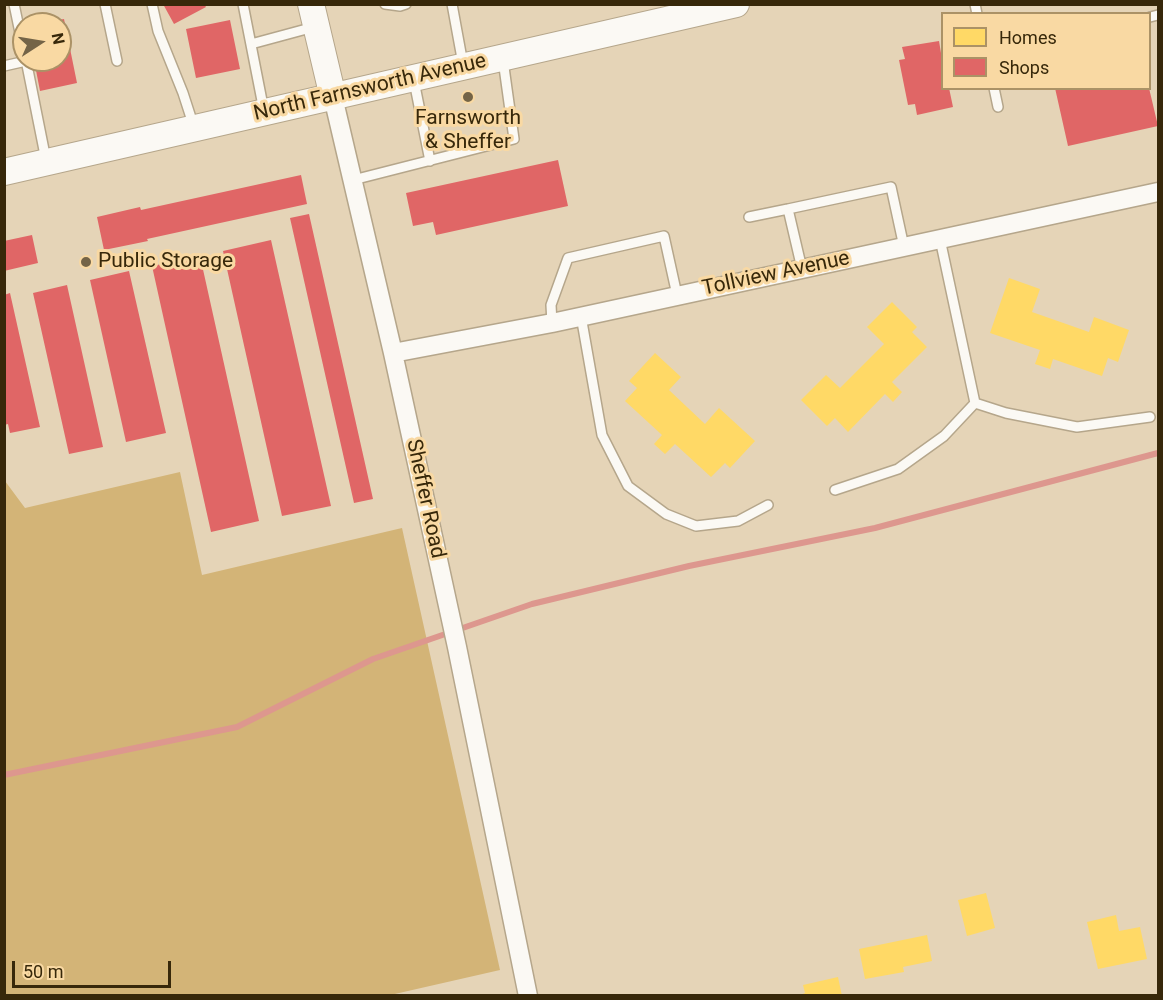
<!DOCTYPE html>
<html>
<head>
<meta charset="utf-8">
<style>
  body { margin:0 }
  #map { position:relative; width:1163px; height:1000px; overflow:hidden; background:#e5d4b7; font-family:Roboto,sans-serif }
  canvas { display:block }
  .frame { position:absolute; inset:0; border:6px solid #37280a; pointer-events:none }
  .legend { position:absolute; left:941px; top:12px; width:210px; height:78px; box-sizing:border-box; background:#f9d9a3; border:2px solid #ab9266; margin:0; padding:8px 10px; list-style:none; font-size:18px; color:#37280a }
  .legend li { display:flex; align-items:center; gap:12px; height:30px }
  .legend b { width:30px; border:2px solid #ab9266 }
  .north { position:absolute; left:12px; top:12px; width:60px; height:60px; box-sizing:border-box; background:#f9d9a3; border:2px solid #ab9266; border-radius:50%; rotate:78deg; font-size:16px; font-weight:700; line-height:24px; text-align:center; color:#37280a }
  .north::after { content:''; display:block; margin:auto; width:21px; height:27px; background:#746447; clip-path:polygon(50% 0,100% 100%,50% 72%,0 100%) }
  .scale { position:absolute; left:12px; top:961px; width:159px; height:27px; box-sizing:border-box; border:3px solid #37280a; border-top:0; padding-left:8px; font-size:18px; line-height:21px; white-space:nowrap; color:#37280a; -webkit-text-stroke:4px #f9d9a3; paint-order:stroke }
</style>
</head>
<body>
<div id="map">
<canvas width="1163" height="1000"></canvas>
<div class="frame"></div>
<ul class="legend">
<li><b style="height:16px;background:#ffd966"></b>Homes</li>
<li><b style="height:16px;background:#e06666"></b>Shops</li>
</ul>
<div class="north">N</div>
<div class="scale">50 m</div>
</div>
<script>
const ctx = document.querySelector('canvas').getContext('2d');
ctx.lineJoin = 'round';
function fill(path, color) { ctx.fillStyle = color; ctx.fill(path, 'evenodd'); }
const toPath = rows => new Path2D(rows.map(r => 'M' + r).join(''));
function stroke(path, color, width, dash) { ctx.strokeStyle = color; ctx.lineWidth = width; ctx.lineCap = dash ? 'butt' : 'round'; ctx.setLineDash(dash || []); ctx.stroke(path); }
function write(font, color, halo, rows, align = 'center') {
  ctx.font = font + ' Roboto,sans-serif'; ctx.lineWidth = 6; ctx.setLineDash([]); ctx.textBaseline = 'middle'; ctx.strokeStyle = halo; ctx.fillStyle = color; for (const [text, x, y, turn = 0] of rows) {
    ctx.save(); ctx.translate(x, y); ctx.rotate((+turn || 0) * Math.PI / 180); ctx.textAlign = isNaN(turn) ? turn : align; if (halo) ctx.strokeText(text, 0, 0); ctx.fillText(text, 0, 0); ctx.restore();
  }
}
fill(toPath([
  [180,472,202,575,402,528,500,970,386,996,5,995,5,481,25,508]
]), '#d3b477');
fill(toPath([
  [1009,278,1040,289,1032,312,1089,332,1094,317,1129,330,1118,362,1108,358,1102,376,1053,359,1050,369,1035,364,1040,350,990,333],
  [892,302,917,327,912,332,927,347,892,382,902,392,893,402,885,394,848,432,835,418,827,426,801,400,826,375,840,388,884,344,867,327],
  [655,353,681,377,669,390,705,424,719,408,755,441,730,468,725,463,711,477,675,444,665,454,654,444,662,435,625,401,637,388,629,381],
  [986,893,995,928,967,936,958,900],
  [1116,915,1119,931,1140,927,1147,959,1098,969,1087,922],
  [927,935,932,961,903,967,904,972,865,979,859,949],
  [838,977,842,996,798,996,805,993,803,985]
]), '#ffd966');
fill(toPath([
  [163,4,204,4,206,7,174,24],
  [64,19,77,83,40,91,34,60,60,60,60,24,43,23],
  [230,20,240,69,196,78,186,29],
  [939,41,942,59,942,88,949,88,953,107,917,115,915,104,908,105,899,60,905,59,902,47],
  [1055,88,1149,88,1158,126,1068,146],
  [558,160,568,206,436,235,433,222,413,226,406,193],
  [301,175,307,204,147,239,148,241,104,250,97,217,140,207,141,210],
  [309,214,373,499,354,503,290,218],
  [32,235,38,263,4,271,4,241],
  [271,240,331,506,282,516,223,251],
  [200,256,259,521,211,532,152,266],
  [129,271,166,433,126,442,90,280],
  [67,285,103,447,69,454,33,293],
  [10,293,40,427,10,433,8,424,4,425,4,295]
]), '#e06666');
stroke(toPath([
  [4,775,237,727,373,659,532,604,689,566,875,528,1158,453]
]), '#dd978e', 6);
const lane = toPath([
  [14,4,24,52],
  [105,4,117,61],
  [152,4,158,31,183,93,194,127],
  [243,4,264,111],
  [385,4,400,6,406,4],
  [452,4,463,64],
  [975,4,977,14],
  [1150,17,1158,15],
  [251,44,314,27],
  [26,60,46,160],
  [4,66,26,61],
  [414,81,430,161],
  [994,88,998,107],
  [353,180,514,139,503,60],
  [788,209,891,187,904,247],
  [749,217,788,209,802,269],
  [940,239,975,403],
  [581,316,602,435,628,486,666,514,696,526,738,521,768,505],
  [552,323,551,305,568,258,664,236,677,295],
  [835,490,898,469,944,436,975,403,1006,413,1077,427,1150,417]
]);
const street = toPath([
  [333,97,393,353,457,647,528,996],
  [393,353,552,323,1158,192]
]);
const secondary = toPath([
  [311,4,333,97],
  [4,172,736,4]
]);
stroke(lane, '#b5a68b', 12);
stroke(street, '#b5a68b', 21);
stroke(secondary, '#b5a68b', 28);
stroke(lane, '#fbf9f4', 9);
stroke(street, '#fbf9f4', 18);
stroke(secondary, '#fbf9f4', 26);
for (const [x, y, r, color] of [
  [468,97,6,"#746447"],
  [86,262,6,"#746447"]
]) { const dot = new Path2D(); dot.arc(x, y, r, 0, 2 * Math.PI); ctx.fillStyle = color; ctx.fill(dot); stroke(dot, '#f9d9a3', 2); }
write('21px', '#37280a', '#f9d9a3', [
  ["North Farnsworth Avenue",370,88,-13],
  ["Tollview Avenue",776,274,-12],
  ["Sheffer Road",425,499,78]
]);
write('21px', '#37280a', '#f9d9a3', [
  ["Farnsworth",468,119],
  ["& Sheffer",468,143],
  ["Public Storage",98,262,"left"]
]);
</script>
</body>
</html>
